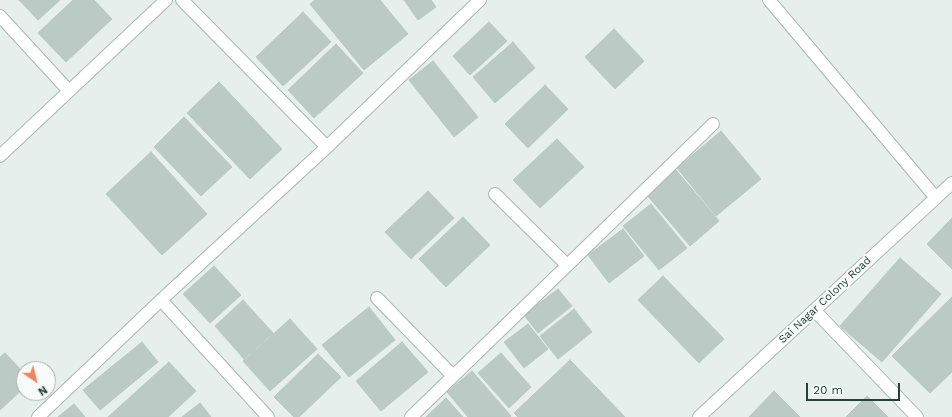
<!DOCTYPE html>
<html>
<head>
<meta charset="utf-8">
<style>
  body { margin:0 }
  #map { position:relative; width:952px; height:417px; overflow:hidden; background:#e6efeb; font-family:"Work Sans",sans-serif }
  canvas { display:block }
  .north { position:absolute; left:16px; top:361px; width:40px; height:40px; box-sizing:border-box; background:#f7fbf9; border:1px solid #a3b1ad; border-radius:50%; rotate:145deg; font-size:11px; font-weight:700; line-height:16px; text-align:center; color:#24423a }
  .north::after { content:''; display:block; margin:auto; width:14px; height:18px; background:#f4845f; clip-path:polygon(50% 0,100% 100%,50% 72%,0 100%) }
  .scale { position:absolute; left:806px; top:383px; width:94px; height:18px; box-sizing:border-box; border:2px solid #24423a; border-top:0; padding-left:5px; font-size:12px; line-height:14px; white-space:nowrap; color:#24423a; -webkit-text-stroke:3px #f7fbf9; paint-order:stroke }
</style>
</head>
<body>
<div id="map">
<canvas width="952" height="417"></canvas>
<div class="north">N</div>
<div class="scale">20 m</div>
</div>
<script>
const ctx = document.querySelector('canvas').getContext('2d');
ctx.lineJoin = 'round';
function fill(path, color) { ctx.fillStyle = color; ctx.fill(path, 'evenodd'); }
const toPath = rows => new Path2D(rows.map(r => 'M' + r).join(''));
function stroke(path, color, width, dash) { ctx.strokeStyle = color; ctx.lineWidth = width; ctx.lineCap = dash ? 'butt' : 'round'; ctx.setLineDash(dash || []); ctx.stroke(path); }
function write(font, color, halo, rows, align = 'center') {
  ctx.font = font + ' "Work Sans",sans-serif'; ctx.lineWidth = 4; ctx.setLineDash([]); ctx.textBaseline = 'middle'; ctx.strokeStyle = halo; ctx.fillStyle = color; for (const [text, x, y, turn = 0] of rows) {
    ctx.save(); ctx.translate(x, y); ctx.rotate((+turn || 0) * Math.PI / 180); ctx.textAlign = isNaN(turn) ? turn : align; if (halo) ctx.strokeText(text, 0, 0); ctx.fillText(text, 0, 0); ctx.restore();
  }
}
const building = toPath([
  [19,0,60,0,38,20,19,0],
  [73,0,94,0,112,19,66,62,38,33,73,0],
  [315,0,380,0,408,34,364,70,310,4,315,0],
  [404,0,431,0,436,7,418,20,404,0],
  [303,12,331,42,283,86,256,57,303,12],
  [489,22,507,41,470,75,453,56,489,22],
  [614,29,644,61,615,89,585,57,614,29],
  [513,42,535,68,495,103,473,77,513,42],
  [336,44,363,73,314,118,288,90,336,44],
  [433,61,478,117,454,137,409,80,433,61],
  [219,82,282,149,250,179,187,113,219,82],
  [545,85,568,109,528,148,505,124,545,85],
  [184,117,232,167,201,196,154,147,184,117],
  [721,131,761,179,716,216,677,168,721,131],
  [557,139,584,167,540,208,513,180,557,139],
  [151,152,207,214,162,255,106,194,151,152],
  [675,169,719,221,690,246,646,194,675,169],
  [428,191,454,218,411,259,385,232,428,191],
  [651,204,687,248,659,270,623,226,651,204],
  [463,217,490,245,446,287,419,259,463,217],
  [952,218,952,269,927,244,952,218],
  [623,229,644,256,609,283,588,255,623,229],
  [900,258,941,294,882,362,840,326,900,258],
  [214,266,241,295,210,323,183,294,214,266],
  [663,276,724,339,699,363,638,300,663,276],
  [558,289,572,306,538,333,524,315,558,289],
  [952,297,952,372,930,393,892,356,952,297],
  [243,300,273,333,244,359,215,326,243,300],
  [369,307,395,340,349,377,322,345,369,307],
  [574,309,592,332,558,359,540,336,574,309],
  [290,319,317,349,270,391,243,361,290,319],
  [528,324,548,349,524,368,504,342,528,324],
  [142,342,158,362,100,410,83,390,142,342],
  [402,342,428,372,381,411,356,381,402,342],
  [5,353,24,373,24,388,0,410,0,357,5,353],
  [501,353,531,387,509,408,478,373,501,353],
  [318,354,341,377,299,417,294,417,274,397,318,354],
  [570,360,625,417,518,417,514,413,570,360],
  [169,362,196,391,168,417,108,417,169,362],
  [472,371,511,416,510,417,468,417,447,392,472,371],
  [774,391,800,417,749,417,774,391],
  [867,396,888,417,846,417,867,396],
  [446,398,463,417,426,417,446,398],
  [200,403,211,417,182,417,200,403],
  [74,404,85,417,58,417,74,404]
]);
fill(building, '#bbcac4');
stroke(building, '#b8c9c2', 1);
const street = toPath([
  [182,0,327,147],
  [769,0,936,198],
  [0,16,69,91],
  [0,156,166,0],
  [495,194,567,265],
  [377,298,453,376],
  [161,300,268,417],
  [814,310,917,417],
  [38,417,161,300,327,147,480,0],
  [411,417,713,124],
  [699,417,952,183]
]);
stroke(street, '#a8b8b2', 14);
stroke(street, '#fff', 12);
write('11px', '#24423a', '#f7fbf9', [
  ["Sai Nagar Colony Road",825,300,-43]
]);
</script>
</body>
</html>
